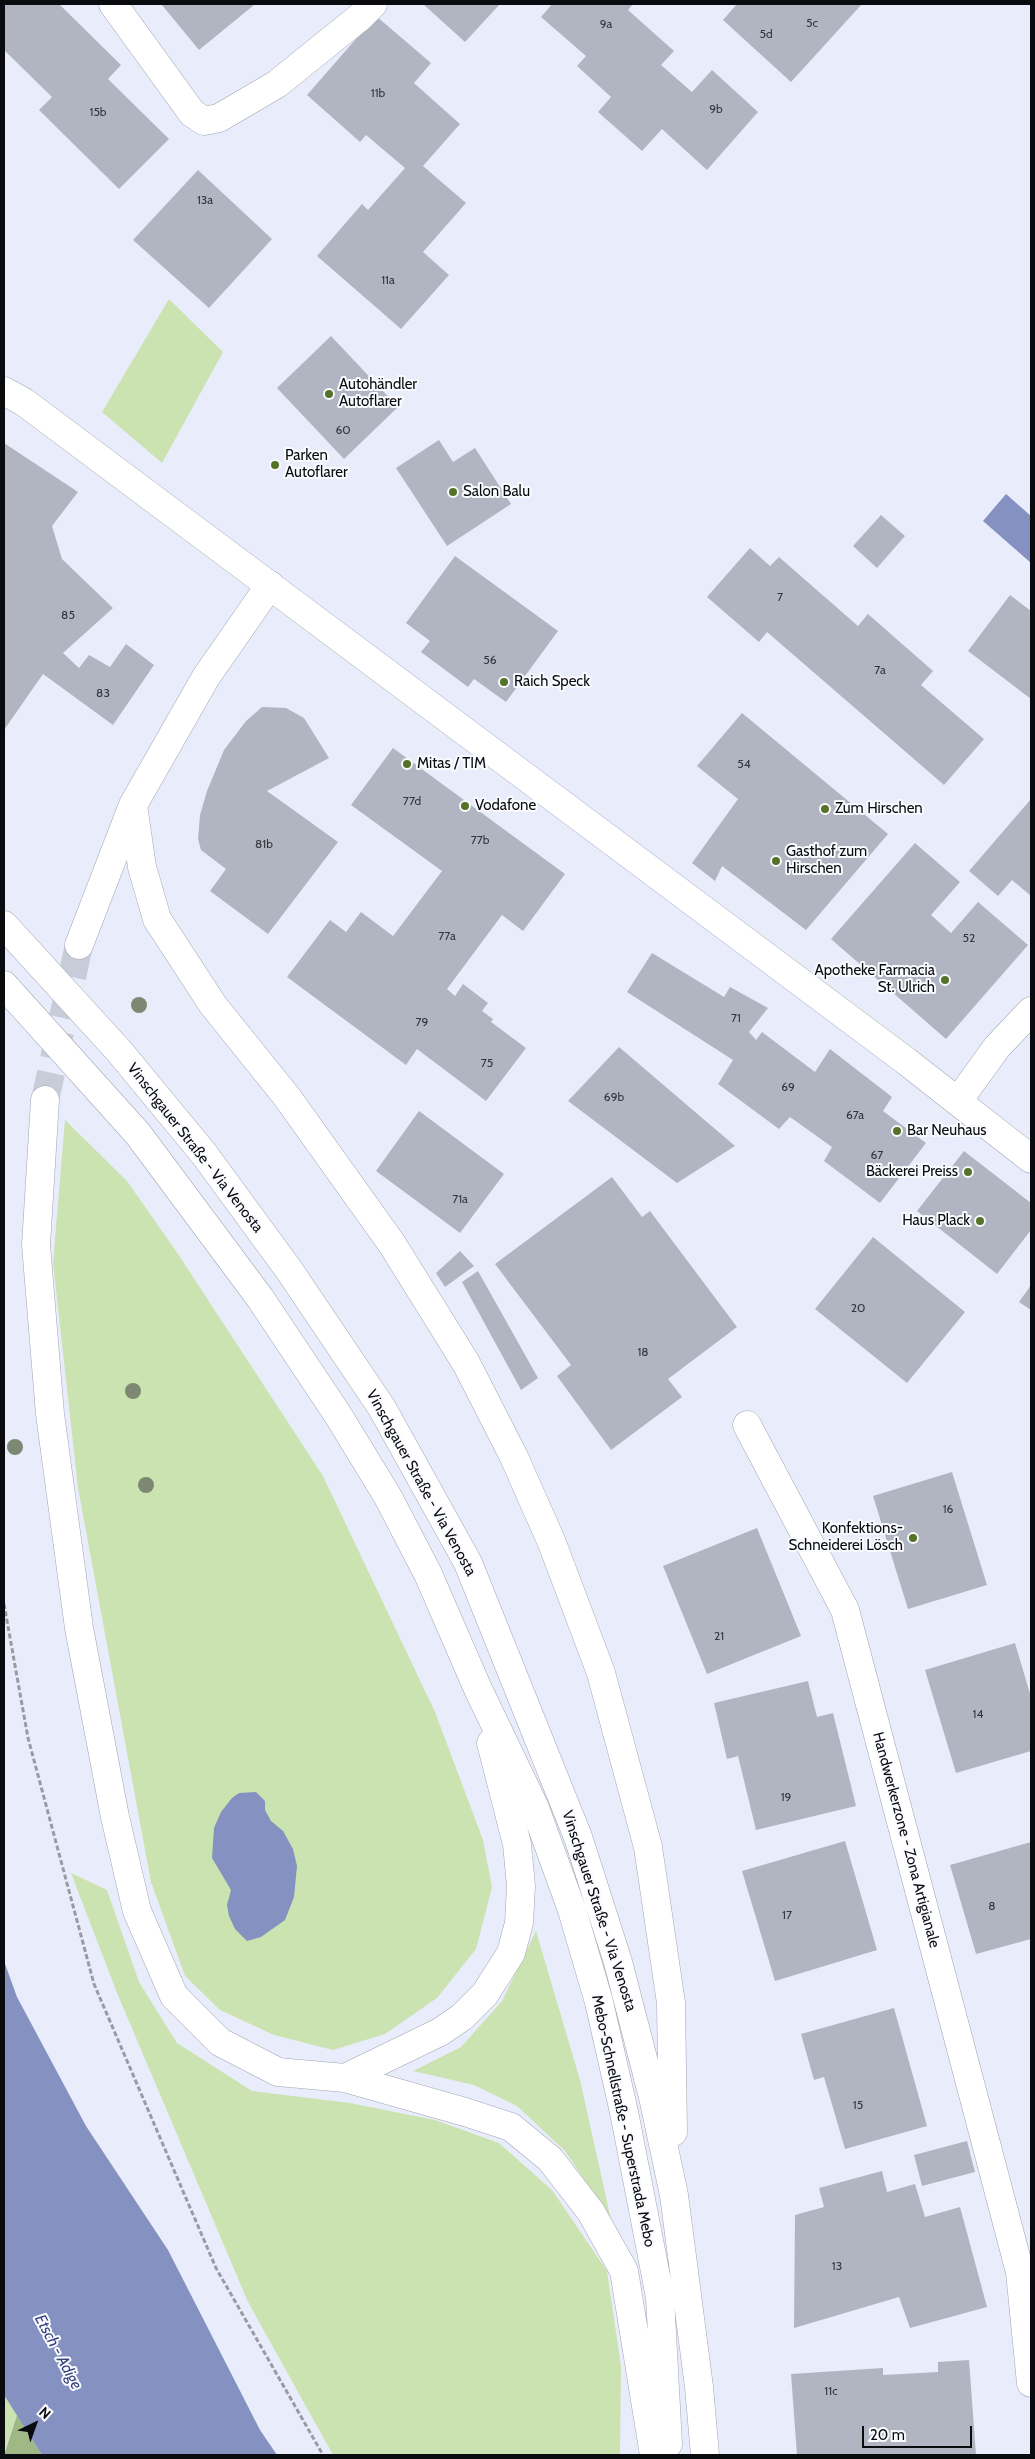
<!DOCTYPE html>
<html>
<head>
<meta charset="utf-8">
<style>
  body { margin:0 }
  #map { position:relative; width:1035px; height:2459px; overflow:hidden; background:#e9edfb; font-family:Cabin,sans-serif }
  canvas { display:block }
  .frame { position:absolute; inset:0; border:5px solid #0a0b0f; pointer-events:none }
  .north { position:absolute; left:10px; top:2399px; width:50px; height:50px; -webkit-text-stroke:4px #fafbfe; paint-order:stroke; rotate:42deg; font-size:14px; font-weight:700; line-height:20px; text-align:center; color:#0a0b0f }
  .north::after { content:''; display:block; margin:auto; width:18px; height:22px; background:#0a0b0f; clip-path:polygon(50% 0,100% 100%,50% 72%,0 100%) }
  .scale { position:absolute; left:862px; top:2426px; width:110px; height:22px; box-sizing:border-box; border:2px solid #0a0b0f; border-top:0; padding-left:6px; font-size:15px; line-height:18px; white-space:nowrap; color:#0a0b0f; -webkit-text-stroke:4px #fafbfe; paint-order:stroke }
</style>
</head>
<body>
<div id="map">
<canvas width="1035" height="2459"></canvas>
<div class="frame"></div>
<div class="north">N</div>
<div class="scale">20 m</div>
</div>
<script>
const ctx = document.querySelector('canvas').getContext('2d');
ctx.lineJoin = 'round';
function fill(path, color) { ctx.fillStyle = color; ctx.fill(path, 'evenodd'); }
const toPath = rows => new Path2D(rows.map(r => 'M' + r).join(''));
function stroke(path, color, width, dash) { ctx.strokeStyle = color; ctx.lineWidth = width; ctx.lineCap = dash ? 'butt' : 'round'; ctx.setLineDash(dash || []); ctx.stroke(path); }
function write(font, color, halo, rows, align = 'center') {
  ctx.font = font + ' Cabin,sans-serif'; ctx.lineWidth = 4; ctx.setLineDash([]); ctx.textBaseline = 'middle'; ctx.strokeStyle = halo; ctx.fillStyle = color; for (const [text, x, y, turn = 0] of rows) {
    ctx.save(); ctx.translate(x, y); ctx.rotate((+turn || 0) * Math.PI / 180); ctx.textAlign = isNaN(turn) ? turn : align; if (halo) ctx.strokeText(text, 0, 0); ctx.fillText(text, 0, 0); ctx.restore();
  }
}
fill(toPath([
  [169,299,223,352,162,463,102,412],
  [65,1120,127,1181,178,1254,323,1476,435,1712,483,1840,492,1887,476,1949,437,1998,385,2034,333,2050,274,2035,220,2010,185,1976,151,1882,78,1488,53,1263],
  [71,1873,107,1890,139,1982,177,2043,252,2091,350,2103,435,2120,499,2143,552,2190,607,2271,621,2366,620,2455,333,2455,248,2302,117,1993],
  [536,1931,580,2080,611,2220,565,2151,517,2106,474,2085,413,2071,461,2047,502,2001],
  [4,2395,17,2415,4,2452]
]), '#cbe3b0');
fill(toPath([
  [17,2415,42,2455,4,2455]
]), '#a0b786');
fill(toPath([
  [1006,494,1031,516,1031,563,983,521],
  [256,1792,265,1801,265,1810,271,1821,283,1831,293,1849,297,1866,294,1897,285,1920,261,1937,247,1941,235,1929,229,1916,227,1905,231,1890,212,1858,214,1828,221,1812,232,1798,239,1793],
  [4,1961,17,1997,86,2126,168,2250,260,2430,277,2455,42,2455,4,2395]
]), '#8491c1');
fill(toPath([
  [4,4,59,4,121,65,108,79,169,139,119,189,39,110,52,97,4,50],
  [164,4,253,4,254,5,199,50,162,5],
  [423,4,500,4,465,42],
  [552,4,633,4,628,10,674,51,661,65,692,92,712,70,758,112,707,170,662,129,642,151,598,112,611,97,577,66,586,56,541,17],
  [737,4,862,4,791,82,723,20],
  [376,16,431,63,414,83,460,124,423,166,466,203,423,252,449,275,401,329,317,256,362,204,368,210,405,168,366,135,360,142,307,95],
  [198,170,272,239,209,308,133,240],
  [331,336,398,407,344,459,277,388],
  [439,440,453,462,475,448,511,504,447,546,396,468],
  [4,443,78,492,52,526,62,559,113,608,63,653,79,668,89,655,110,667,126,644,154,665,113,725,43,674,4,730],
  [881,515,905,536,877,568,853,546],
  [750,548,770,566,779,557,858,626,868,614,933,671,921,685,984,739,944,785,767,632,759,642,707,597],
  [455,556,558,631,506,702,474,679,468,687,421,652,430,641,406,623],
  [1010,595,1031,611,1031,699,968,651],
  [262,707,286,708,304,718,329,758,267,791,338,842,268,934,210,891,226,869,201,850,198,839,200,815,207,791,224,750,246,721],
  [742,713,888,834,806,930,722,866,715,881,692,863,738,799,697,766],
  [393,748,565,874,523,931,502,915,447,989,455,996,463,984,488,1003,482,1011,493,1019,491,1022,526,1048,486,1101,417,1049,406,1065,287,977,330,920,346,932,361,912,393,936,442,871,351,805],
  [1031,799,1031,896,1012,880,998,896,969,871],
  [915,843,960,882,931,915,951,933,978,902,1028,945,946,1039,831,939],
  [652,953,724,997,730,987,768,1008,749,1032,756,1040,762,1032,815,1072,830,1049,892,1097,883,1111,926,1143,880,1203,824,1161,832,1147,790,1117,779,1129,718,1084,733,1060,627,992],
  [619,1047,735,1146,677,1183,568,1101],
  [419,1111,504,1174,460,1233,376,1171],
  [964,1151,1031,1203,1031,1230,997,1274,917,1211],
  [612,1177,642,1217,650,1211,737,1327,668,1379,682,1397,611,1450,557,1376,571,1365,495,1264],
  [873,1237,965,1312,907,1383,815,1309],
  [460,1251,474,1266,445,1287,436,1273],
  [478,1271,538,1378,521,1390,462,1282],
  [1031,1285,1031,1310,1019,1302],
  [952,1472,987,1585,908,1609,873,1496],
  [757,1528,801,1636,707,1674,663,1566],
  [1015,1643,1031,1697,1031,1751,956,1773,925,1670],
  [808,1681,817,1717,833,1713,856,1806,756,1830,738,1756,727,1759,714,1703],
  [845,1841,877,1950,775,1981,742,1871],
  [1031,1842,1031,1939,976,1954,950,1865],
  [894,2008,927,2126,845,2149,824,2077,814,2080,801,2034],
  [967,2141,975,2172,922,2186,914,2155],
  [882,2171,887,2192,915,2184,925,2217,960,2207,987,2307,910,2328,899,2297,794,2328,795,2215,824,2207,819,2188],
  [969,2360,976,2455,797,2455,791,2374,883,2368,883,2375,938,2372,938,2362]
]), '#b1b5c2');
stroke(toPath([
  [45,1100,79,945]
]), '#c8cbd8', 28, [28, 14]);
const street = toPath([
  [113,4,192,113,204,121,219,118,277,84,360,17,373,4],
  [958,1101,997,1047,1031,1011],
  [747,1425,845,1610,1020,2272,1031,2383]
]);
const secondary = toPath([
  [4,391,24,402,906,1061,1031,1159]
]);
const primary = toPath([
  [133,805,142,867,157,919,213,1005,287,1097,392,1244,466,1363,514,1457,552,1543,601,1673,648,1847,671,2003,673,2132],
  [4,925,119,1051,204,1154,289,1270,382,1408,468,1563,578,1837,618,1962,653,2097,674,2195,699,2387,705,2455],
  [79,945,133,805,206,677,270,585],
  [4,985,138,1134,260,1298,338,1415,388,1497,428,1574,478,1689,535,1808,572,1910,599,2002,624,2112,660,2297,668,2444],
  [45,1100,36,1245,50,1414,79,1628,115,1817,137,1911,174,1996,220,2042,278,2072,345,2078,465,2112,511,2127,550,2159,591,2212,624,2271,654,2455],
  [345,2078,440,2032,462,2017,485,1994,511,1953,519,1923,521,1886,517,1844,491,1743]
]);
stroke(street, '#a1a5b2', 29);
stroke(secondary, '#a1a5b2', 29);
stroke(primary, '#a1a5b2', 29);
stroke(toPath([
  [4,1604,28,1738,94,1984,216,2268,323,2455]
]), '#989ba5', 3, [5, 2.5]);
stroke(street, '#fff', 28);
stroke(secondary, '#fff', 28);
stroke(primary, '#fff', 28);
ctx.fillStyle = '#7c8871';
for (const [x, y] of [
  [139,1005],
  [133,1391],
  [15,1447],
  [146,1485]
]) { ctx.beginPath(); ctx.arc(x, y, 8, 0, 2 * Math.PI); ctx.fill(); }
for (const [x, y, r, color] of [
  [329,394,5,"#557328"],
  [275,465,5,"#557328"],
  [453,492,5,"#557328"],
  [504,682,5,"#557328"],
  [407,764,5,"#557328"],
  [465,806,5,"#557328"],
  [825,809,5,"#557328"],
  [776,861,5,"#557328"],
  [945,980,5,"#557328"],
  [897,1131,5,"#557328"],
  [968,1172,5,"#557328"],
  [980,1221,5,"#557328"],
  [913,1538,5,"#557328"]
]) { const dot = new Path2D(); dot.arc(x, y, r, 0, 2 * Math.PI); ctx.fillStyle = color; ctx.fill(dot); stroke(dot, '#fafbfe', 2); }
write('12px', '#34363c', null, [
  ["5c",812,23],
  ["9a",606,24],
  ["5d",766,34],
  ["11b",378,93],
  ["9b",716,109],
  ["15b",98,112],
  ["13a",205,200],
  ["11a",388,280],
  ["60",343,430],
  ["7",780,597],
  ["85",68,615],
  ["56",490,660],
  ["7a",880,670],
  ["83",103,693],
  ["54",744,764],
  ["77d",412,801],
  ["77b",480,840],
  ["81b",264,844],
  ["77a",447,936],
  ["52",969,938],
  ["71",736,1018],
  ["79",422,1022],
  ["75",487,1063],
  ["69",788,1087],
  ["69b",614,1097],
  ["67a",855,1115],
  ["67",877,1155],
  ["71a",460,1199],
  ["20",858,1308],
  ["18",643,1352],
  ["16",948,1509],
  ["21",719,1636],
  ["14",978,1714],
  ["19",786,1797],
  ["8",992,1906],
  ["17",787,1915],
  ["15",858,2105],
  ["13",837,2266],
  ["11c",831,2391]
]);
write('15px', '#0a0b0f', '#fafbfe', [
  ["Autohändler",339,385],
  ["Autoflarer",339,402],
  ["Parken",285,456],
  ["Autoflarer",285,473],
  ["Salon Balu",463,492],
  ["Raich Speck",514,682],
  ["Mitas / TIM",417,764],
  ["Vodafone",475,806],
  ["Zum Hirschen",835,809],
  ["Gasthof zum",786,852],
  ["Hirschen",786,869],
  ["Apotheke Farmacia",935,971,"right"],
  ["St. Ulrich",935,988,"right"],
  ["Bar Neuhaus",907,1131],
  ["Bäckerei Preiss",958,1172,"right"],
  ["Haus Plack",970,1221,"right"],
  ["Konfektions-",903,1529,"right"],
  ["Schneiderei Lösch",903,1546,"right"]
], 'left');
write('15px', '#0a0b0f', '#fafbfe', [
  ["Vinschgauer Straße - Via Venosta",195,1148,52],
  ["Vinschgauer Straße - Via Venosta",421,1483,61],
  ["Handwerkerzone - Zona Artigianale",906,1840,75],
  ["Vinschgauer Straße - Via Venosta",599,1911,72],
  ["Mebo-Schnellstraße - Superstrada Mebo",623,2121,78]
]);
write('italic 16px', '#36427f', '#fafbfe', [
  ["Etsch - Adige",58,2352,62]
]);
</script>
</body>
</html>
